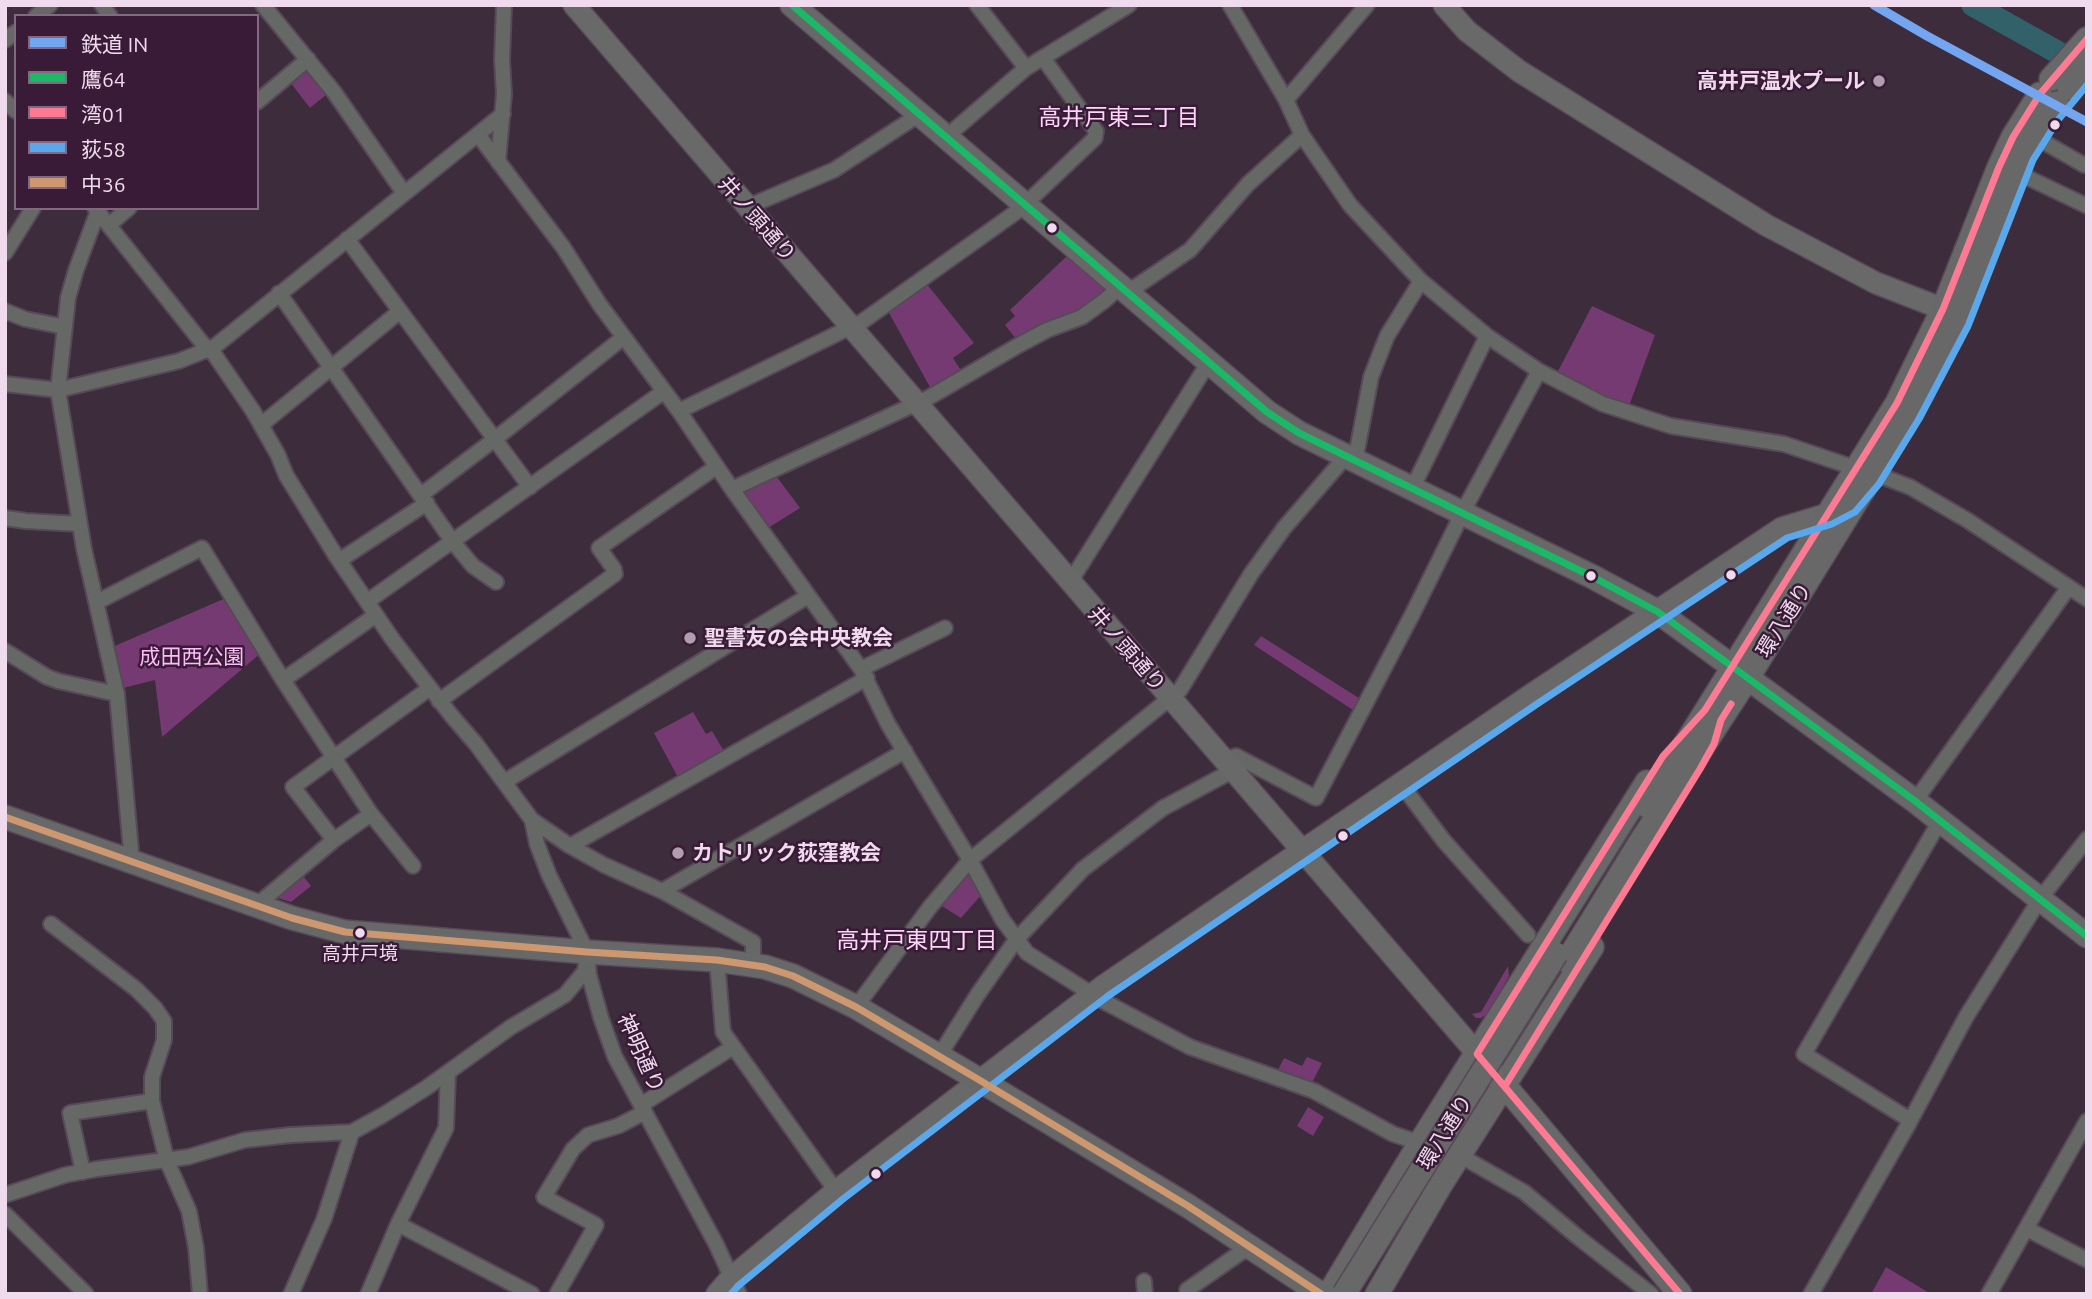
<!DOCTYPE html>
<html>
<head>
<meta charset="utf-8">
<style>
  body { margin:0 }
  #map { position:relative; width:2092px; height:1299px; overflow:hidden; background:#3c2c3c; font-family:Ubuntu,"Noto Sans JP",sans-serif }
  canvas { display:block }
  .frame { position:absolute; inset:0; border:7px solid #efdbed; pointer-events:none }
  .legend { position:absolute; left:14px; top:14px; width:245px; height:196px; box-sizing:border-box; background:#391b37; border:2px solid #826880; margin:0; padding:9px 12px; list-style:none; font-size:21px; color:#efdbed }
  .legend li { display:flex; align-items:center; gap:14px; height:35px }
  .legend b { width:35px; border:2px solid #826880 }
</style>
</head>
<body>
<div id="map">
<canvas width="2092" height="1299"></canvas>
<div class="frame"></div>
<ul class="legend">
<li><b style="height:9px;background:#74a5f1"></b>鉄道 IN</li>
<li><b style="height:9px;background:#1ab867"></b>鷹64</li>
<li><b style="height:9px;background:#fe7a93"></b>湾01</li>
<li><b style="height:9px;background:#5aa8eb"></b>荻58</li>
<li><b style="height:9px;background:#cd976f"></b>中36</li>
</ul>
</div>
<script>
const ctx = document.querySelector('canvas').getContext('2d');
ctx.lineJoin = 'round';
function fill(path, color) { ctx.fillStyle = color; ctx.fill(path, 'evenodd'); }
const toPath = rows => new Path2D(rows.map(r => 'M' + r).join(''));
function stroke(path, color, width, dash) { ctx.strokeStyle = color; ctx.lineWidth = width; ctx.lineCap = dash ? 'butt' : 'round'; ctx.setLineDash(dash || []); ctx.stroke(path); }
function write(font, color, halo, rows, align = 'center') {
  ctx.font = font + ' Ubuntu,"Noto Sans JP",sans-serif'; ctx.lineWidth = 5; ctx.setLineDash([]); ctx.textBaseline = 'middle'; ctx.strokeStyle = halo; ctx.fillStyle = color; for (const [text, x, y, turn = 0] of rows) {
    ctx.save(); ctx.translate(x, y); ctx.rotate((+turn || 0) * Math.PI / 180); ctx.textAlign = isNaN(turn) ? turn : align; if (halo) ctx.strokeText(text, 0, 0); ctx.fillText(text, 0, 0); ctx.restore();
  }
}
fill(toPath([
  [309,67,327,94,310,108,290,82],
  [1068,255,1108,290,1080,312,1017,340,1005,325,1015,316,1010,310],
  [926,283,974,343,953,358,962,372,931,389,888,311],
  [1592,306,1655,335,1629,406,1605,399,1557,373],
  [774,473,800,508,768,528,742,490],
  [226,598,261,653,162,737,155,680,119,689,110,648],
  [1261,636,1362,700,1356,712,1254,645],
  [693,712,706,734,712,731,725,753,680,781,654,733],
  [969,869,983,893,961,918,937,903],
  [300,872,311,886,291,902,271,896],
  [1508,966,1509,976,1488,1013,1481,1018,1476,1018,1472,1014,1481,1012],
  [1307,1057,1322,1063,1311,1085,1277,1072,1284,1058,1302,1066],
  [1308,1107,1324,1117,1313,1136,1297,1126],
  [1886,1267,1931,1294,1871,1294]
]), '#753a72');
stroke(toPath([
  [1973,5,2084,67]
]), '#32616a', 23);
const street = toPath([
  [102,5,110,16],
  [263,5,334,92,404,193],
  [977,5,1026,68],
  [1230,5,1286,100,1302,135,1350,205,1421,281,1487,336,1539,371,1603,404,1671,426,1784,444,1855,468],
  [36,16,50,5],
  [5,40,16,32],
  [1286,100,1367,5],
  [5,101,16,111],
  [257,102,308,59],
  [479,136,563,247,600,305,679,411,732,489,861,669,888,724,970,860,1002,919,1027,953,1103,1001,1190,1047,1314,1091,1393,1134,1420,1143],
  [946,137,1026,68,1129,5],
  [2035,137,2084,165],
  [498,162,504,94,502,60,504,5],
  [2016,172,2087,206],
  [747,207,834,170,920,114],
  [95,208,203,344,214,354,253,411,278,455,286,475,336,556,393,640,451,715,476,744,532,820,570,846,604,865,662,891,753,942,753,965],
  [98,211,76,270,68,298,58,390,84,549,117,694,132,862],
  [109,225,129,208],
  [347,239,530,487],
  [5,253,33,208],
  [1128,292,1190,250,1248,184,1302,135],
  [279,293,453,542,473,566,496,582],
  [5,311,25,319,65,327],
  [5,384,58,390,179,361,214,347,503,114],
  [679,411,863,321,1019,210,1095,138,1096,131,1043,58],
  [261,425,399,312],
  [1355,461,1371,377,1387,336,1421,281],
  [1873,473,1910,487,1967,520,2087,599],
  [732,489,928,398,1019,345,1047,330,1082,317,1104,301,1121,286],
  [1412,489,1487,336],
  [421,495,495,439,624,337],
  [5,518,26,521,80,524],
  [340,560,427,503],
  [1070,582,1209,362],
  [368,601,663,392],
  [97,602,202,548,283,680,371,814,413,866],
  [5,651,47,677,58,681,117,694],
  [861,669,945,628],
  [283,680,376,615],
  [439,701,615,574,614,569,599,548,716,467],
  [1223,760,1236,756,1316,798,1413,613,1466,506,1539,371],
  [504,782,808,596],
  [1401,784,1444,841,1528,935],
  [1915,801,2069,587],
  [532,820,537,844,549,875,587,952,589,975,601,1018,615,1057,716,1244,739,1294],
  [334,840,293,787,430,688],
  [570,846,867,678],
  [662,891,905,751],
  [257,905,334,840,371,814],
  [51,924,136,989,155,1008,164,1021,164,1040,152,1077,152,1101,167,1161,189,1211,196,1248,200,1294],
  [717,960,723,1032,836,1191],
  [856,1007,930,907,970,860,1180,690,1251,574,1284,528,1341,462,1344,455],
  [939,1056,978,994,1016,940,1083,869,1163,808,1232,771],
  [641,1105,733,1047],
  [1910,1120,1804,1054,1940,821],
  [1459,1155,1524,1192,1579,1238,1651,1294],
  [83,1172,70,1113,152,1101],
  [5,1195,65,1175,97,1169,188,1157,245,1140,291,1135,352,1132,383,1115,426,1088,511,1027,565,995,585,971,587,952],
  [5,1214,86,1294],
  [398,1224,532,1294],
  [2027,1229,2087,1260],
  [1144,1281,1145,1294],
  [291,1294,324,1219,352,1132],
  [368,1294,398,1224,446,1128,448,1073],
  [557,1294,596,1225,544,1197,573,1149,588,1135,618,1126,645,1112],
  [1189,1294,1187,1290,1250,1246],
  [1811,1294,1908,1125,1966,1017,2040,899,2087,839],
  [1989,1294,2087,1121]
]);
const secondary = toPath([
  [574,5,1505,1086],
  [1444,5,1467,31,1519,71,1766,225,1876,283,1943,309],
  [717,1294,731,1278,836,1191,1102,987,1531,695,1782,528,1828,514,1839,509]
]);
const primary = toPath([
  [792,5,1267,412,1299,433,1593,577,1658,612,1915,801,2087,936],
  [2051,79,2087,39],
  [2069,88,2087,68],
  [1647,806,1897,403,1943,309,1999,167,2013,137,2040,94],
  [5,817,292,918,345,932,587,952,717,960,765,967,793,976,856,1007,981,1081,1188,1206,1321,1294],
  [1567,961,1641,841,1747,679,1910,414,1958,322,2024,155,2057,103],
  [1505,1086,1680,1294],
  [1329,1294,1420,1143,1647,782],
  [1377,1294,1441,1184,1592,947]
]);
stroke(street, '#574a57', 18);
stroke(secondary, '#574a57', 24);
stroke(primary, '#574a57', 26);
stroke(street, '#666866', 14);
stroke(secondary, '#69696a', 21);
stroke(primary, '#686869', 23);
const primaryBridge = toPath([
  [1344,1294,1556,954]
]);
stroke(primaryBridge, '#574a57', 26, []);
stroke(primaryBridge, '#686869', 23);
stroke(toPath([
  [792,5,1267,412,1299,433,1593,577,1658,612,1915,801,2087,936]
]), '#1ab867', 7);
stroke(toPath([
  [1505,1086,1700,769,1714,744,1721,720,1731,704],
  [1680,1294,1477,1054,1663,756,1705,710,1897,403,1943,309,1999,167,2013,137,2040,94,2087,39]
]), '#fe7a93', 7);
stroke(toPath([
  [731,1294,738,1286,843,1199,1108,996,1537,704,1787,538,1832,524,1855,512,1879,484,1919,419,1968,326,2033,160,2058,120,2087,85]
]), '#5aa8eb', 7);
stroke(toPath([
  [5,817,292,918,345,932,587,952,717,960,765,967,793,976,856,1007,981,1081,1188,1206,1321,1294]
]), '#cd976f', 7);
stroke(toPath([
  [1874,5,1927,36,2087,122]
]), '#74a5f1', 9);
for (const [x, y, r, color] of [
  [1879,81,7,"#b09eaf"],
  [2055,125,6,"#efdbed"],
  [1052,228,6,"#efdbed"],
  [1731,575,6,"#efdbed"],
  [1591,576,6,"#efdbed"],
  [690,638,7,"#b09eaf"],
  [1343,836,6,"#efdbed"],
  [678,853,7,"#b09eaf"],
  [360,933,6,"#efdbed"],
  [876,1174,6,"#efdbed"]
]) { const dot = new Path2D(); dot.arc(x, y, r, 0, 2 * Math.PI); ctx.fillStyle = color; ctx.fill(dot); stroke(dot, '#391b37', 2.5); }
write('19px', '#efdbed', '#391b37', [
  ["高井戸境",360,954]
]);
write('bold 21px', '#efdbed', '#391b37', [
  ["高井戸温水プール",1865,81,"right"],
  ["聖書友の会中央教会",704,638],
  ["カトリック荻窪教会",692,853]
], 'left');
write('21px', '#efdbed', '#391b37', [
  ["井ノ頭通り",757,219,49],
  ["環八通り",1784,620,-58],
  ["井ノ頭通り",1127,649,49],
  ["神明通り",641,1053,66],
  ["環八通り",1445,1132,-58]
]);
write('21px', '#fcbcf7', '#391b37', [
  ["成田西公園",192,657]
]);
write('23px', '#fdd5f9', '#391b37', [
  ["高井戸東三丁目",1119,117],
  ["高井戸東四丁目",917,940]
]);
</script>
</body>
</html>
